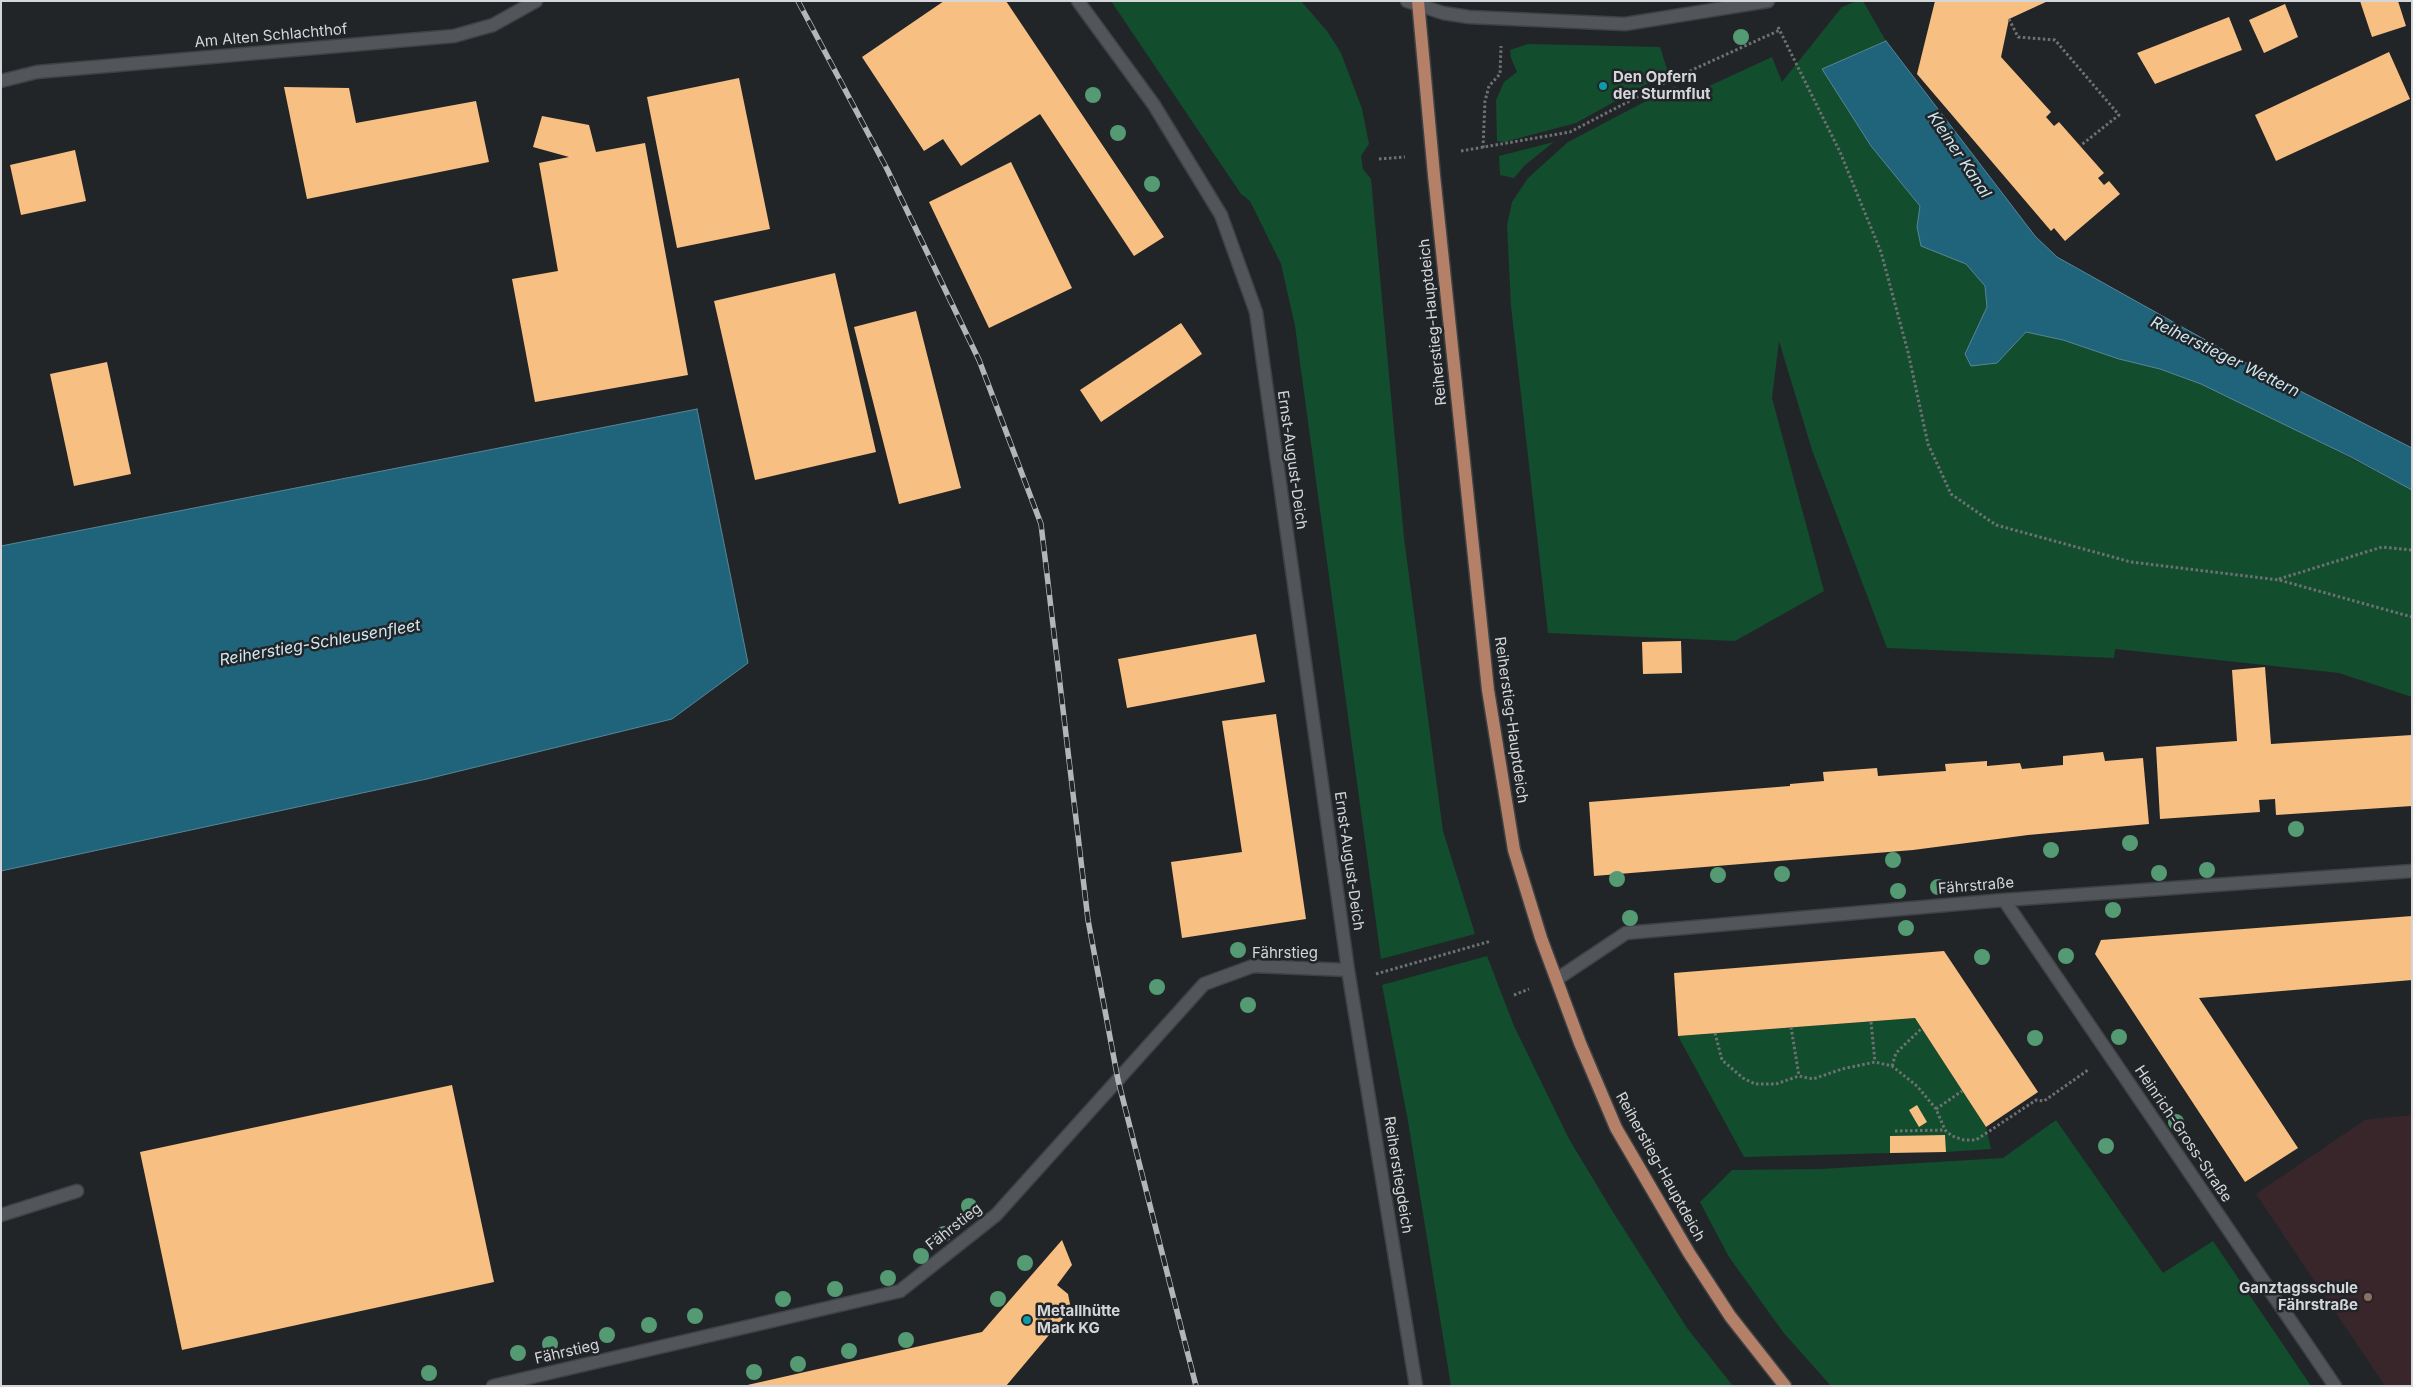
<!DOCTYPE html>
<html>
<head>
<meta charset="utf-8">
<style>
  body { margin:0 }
  #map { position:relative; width:2413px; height:1387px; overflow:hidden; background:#222528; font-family:Inter,sans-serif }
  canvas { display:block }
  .frame { position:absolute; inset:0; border:2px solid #d4d6d9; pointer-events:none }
</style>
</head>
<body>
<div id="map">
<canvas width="2413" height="1387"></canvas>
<div class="frame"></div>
</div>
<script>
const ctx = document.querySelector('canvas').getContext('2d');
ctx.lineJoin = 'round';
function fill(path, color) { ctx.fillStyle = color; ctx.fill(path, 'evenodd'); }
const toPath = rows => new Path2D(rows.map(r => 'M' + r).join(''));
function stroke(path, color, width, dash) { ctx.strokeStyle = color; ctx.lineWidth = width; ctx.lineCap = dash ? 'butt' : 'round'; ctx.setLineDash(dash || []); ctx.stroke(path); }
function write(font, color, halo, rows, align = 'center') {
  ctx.font = font + ' Inter,sans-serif'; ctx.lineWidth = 5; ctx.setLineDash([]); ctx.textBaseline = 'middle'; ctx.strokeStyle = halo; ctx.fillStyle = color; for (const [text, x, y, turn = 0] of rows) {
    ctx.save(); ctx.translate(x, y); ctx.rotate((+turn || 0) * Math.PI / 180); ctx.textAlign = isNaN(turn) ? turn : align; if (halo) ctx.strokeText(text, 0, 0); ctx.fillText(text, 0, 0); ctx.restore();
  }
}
fill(toPath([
  [2412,1115,2412,1386,2385,1386,2256,1194,2365,1120]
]), '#39262a');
fill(toPath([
  [1111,1,1301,1,1327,31,1341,53,1362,109,1369,144,1361,156,1363,169,1371,179,1404,538,1443,831,1475,934,1381,959,1295,326,1281,264,1250,201,1241,194],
  [1857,1,1863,1,1886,41,1823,69,1871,146,1920,206,1917,227,1966,264,1985,286,1987,307,1977,330,1997,363,2026,332,2063,340,2119,359,2160,369,2201,384,2272,417,2412,490,2412,697,2339,673,2115,649,2114,658,1887,648,1812,450,1779,341,1772,398,1824,591,1735,641,1548,633,1511,306,1507,225,1512,202,1528,178,1568,142,1675,86,1683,98,1772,57,1782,82,1842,7],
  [1528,44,1660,47,1668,72,1576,123,1504,142,1497,141,1496,100,1504,82,1517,72,1511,58,1510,50],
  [1554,142,1525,165,1514,178,1500,175,1499,156],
  [1487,956,1514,1026,1569,1139,1613,1212,1687,1328,1733,1386,1451,1386,1408,1121,1382,985],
  [1915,1018,1986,1127,1991,1149,1946,1152,1945,1135,1890,1136,1890,1153,1744,1157,1678,1036],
  [2056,1120,2163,1273,2213,1241,2311,1386,1831,1386,1783,1332,1729,1257,1700,1202,1732,1170,1821,1169,2003,1158]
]), '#124d2d');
const water = toPath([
  [1886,41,2035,236,2057,257,2259,370,2412,448,2412,490,2351,457,2201,384,2160,369,2119,359,2063,340,2026,332,1997,363,1971,366,1965,354,1987,307,1985,286,1966,264,1921,246,1917,227,1920,206,1871,146,1822,69,1886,41],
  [697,409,748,663,672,719,427,779,1,871,1,546,697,409]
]);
fill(water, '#20647c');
stroke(water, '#568698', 1);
fill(toPath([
  [944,1,1006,1,1164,237,1134,256,1040,114,961,166,943,139,924,151,862,57],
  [1935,1,2048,1,2009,19,2001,57,2051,112,2046,117,2054,126,2059,122,2104,173,2098,178,2104,185,2109,181,2120,194,2065,241,2054,228,2051,231,1917,74],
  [2360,1,2398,1,2406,26,2372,37],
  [2285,4,2298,37,2264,53,2249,20],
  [2229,17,2242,50,2155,84,2137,53],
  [2389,52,2410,99,2276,161,2255,115],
  [739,78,770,229,677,248,647,97],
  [284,87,349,88,356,123,476,101,489,162,307,199],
  [542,116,589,125,596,152,645,143,688,375,535,402,512,279,558,271,539,163,569,157,533,147],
  [75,150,86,201,21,215,10,165],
  [1011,162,1072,288,989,328,929,202],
  [835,273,876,452,755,480,714,301],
  [916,311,961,488,899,504,854,327],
  [1181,323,1202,354,1101,422,1080,390],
  [107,362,131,474,74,486,50,374],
  [1256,634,1265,682,1127,708,1118,659],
  [1681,641,1682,673,1643,674,1642,642],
  [2265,667,2271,744,2412,735,2412,806,2276,815,2275,799,2259,800,2260,812,2160,819,2156,747,2237,741,2232,670],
  [1276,714,1306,919,1182,938,1171,862,1242,852,1222,721],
  [2103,752,2105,761,2143,758,2149,824,2028,835,1913,850,1594,876,1589,802,1790,786,1790,784,1824,781,1823,772,1877,768,1878,776,1946,771,1945,764,1987,761,1987,766,2020,763,2022,769,2063,765,2063,756],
  [2412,916,2412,980,2199,998,2298,1148,2245,1182,2095,954,2101,940],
  [1944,951,2038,1092,1986,1127,1915,1018,1678,1036,1674,973],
  [452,1085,494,1282,182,1350,140,1152],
  [1917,1105,1927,1122,1919,1127,1909,1110],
  [1945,1135,1946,1152,1890,1153,1890,1136],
  [1062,1240,1072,1265,1057,1285,1068,1294,1071,1309,1006,1386,743,1386,982,1332]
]), '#f8bf83');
const minor = toPath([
  [1078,1,1154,105,1221,215,1256,312,1348,970,1416,1386],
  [1407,1,1443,13,1469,17,1625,24,1768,1],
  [1,81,37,72,454,36,493,25,536,1],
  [2004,900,2335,1386],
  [1557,979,1626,933,2004,900,2412,871],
  [1,1215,77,1191],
  [493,1386,900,1291,996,1215,1204,984,1253,966,1348,970]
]);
const major = toPath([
  [1418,1,1434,175,1488,690,1514,850,1541,938,1580,1043,1616,1128,1689,1253,1730,1316,1785,1386]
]);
stroke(minor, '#3f4245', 15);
stroke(major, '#3f4245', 15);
stroke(toPath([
  [2009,19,2018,37,2055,40,2119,115,2080,146],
  [1778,27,1840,152,1881,252,1908,352,1928,444,1951,494,1996,525,2131,562,2279,580,2412,617],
  [1483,148,1485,101,1489,86,1500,74,1501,46],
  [1461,151,1570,132,1670,80,1780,30],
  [1379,159,1405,157],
  [2279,579,2382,547,2412,550],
  [1376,974,1491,941],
  [1514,995,1529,989],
  [1871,1022,1875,1062],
  [1791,1027,1799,1076],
  [1715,1033,1722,1060,1743,1078,1755,1084,1776,1084,1799,1076,1813,1079,1842,1069,1875,1062,1892,1066,1917,1086,1936,1109,1945,1130,1952,1136,1964,1140,1976,1140,2036,1100,2044,1101,2088,1070],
  [1892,1066,1896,1053,1921,1029],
  [1936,1109,1962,1091],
  [1895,1131,1945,1130]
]), '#6e7174', 3, [2.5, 2.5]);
stroke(minor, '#525559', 12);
stroke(major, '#b48067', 12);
const rail = toPath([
  [798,1,887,169,979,360,1041,524,1088,920,1118,1080,1196,1386]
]);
stroke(rail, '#b3b5b8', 5.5);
stroke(rail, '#222528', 4, [11]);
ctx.fillStyle = '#549b73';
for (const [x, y] of [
  [1741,37],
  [1093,95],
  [1118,133],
  [1152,184],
  [2296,829],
  [2130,843],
  [2051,850],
  [1893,860],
  [2207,870],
  [2159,873],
  [1782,874],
  [1718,875],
  [1617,879],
  [1938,887],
  [1898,891],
  [2113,910],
  [1630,918],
  [1906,928],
  [1238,950],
  [2066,956],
  [1982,957],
  [1157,987],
  [1248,1005],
  [2119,1037],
  [2035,1038],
  [2176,1122],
  [2106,1146],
  [969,1206],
  [944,1234],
  [921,1256],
  [1025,1263],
  [888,1278],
  [835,1289],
  [783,1299],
  [998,1299],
  [695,1316],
  [649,1325],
  [607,1335],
  [906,1340],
  [550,1344],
  [849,1351],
  [518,1353],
  [798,1364],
  [754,1372],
  [429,1373]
]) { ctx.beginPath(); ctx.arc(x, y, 8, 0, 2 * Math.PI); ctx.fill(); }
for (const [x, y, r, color] of [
  [1603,86,5,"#0f9aa8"],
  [2368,1297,5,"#8d6e63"],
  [1027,1320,5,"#0f9aa8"]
]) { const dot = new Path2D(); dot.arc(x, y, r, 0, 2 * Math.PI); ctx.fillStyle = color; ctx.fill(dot); stroke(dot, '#222528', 2); }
write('15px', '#d4d6d9', '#222528', [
  ["Am Alten Schlachthof",271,36,-5],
  ["Reiherstieg-Hauptdeich",1433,322,-96],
  ["Ernst-August-Deich",1292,460,82],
  ["Reiherstieg-Hauptdeich",1511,720,82],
  ["Ernst-August-Deich",1349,861,82],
  ["Fährstraße",1976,886,-5],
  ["Fährstieg",1285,953],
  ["Heinrich-Gross-Straße",2183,1134,56],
  ["Reiherstieg-Hauptdeich",1660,1167,61],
  ["Reiherstiegdeich",1398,1175,81],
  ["Fährstieg",954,1227,-38],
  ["Fährstieg",567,1352,-13]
]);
write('bold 15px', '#d4d6d9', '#222528', [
  ["Den Opfern",1613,77],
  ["der Sturmflut",1613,94],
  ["Ganztagsschule",2358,1288,"right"],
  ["Fährstraße",2358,1305,"right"],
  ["Metallhütte",1037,1311],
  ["Mark KG",1037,1328]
], 'left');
write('italic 16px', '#cee8f3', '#222528', [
  ["Kleiner Kanal",1959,155,56],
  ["Reiherstieger Wettern",2225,357,26],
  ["Reiherstieg-Schleusenfleet",320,643,-10]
]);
</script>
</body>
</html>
